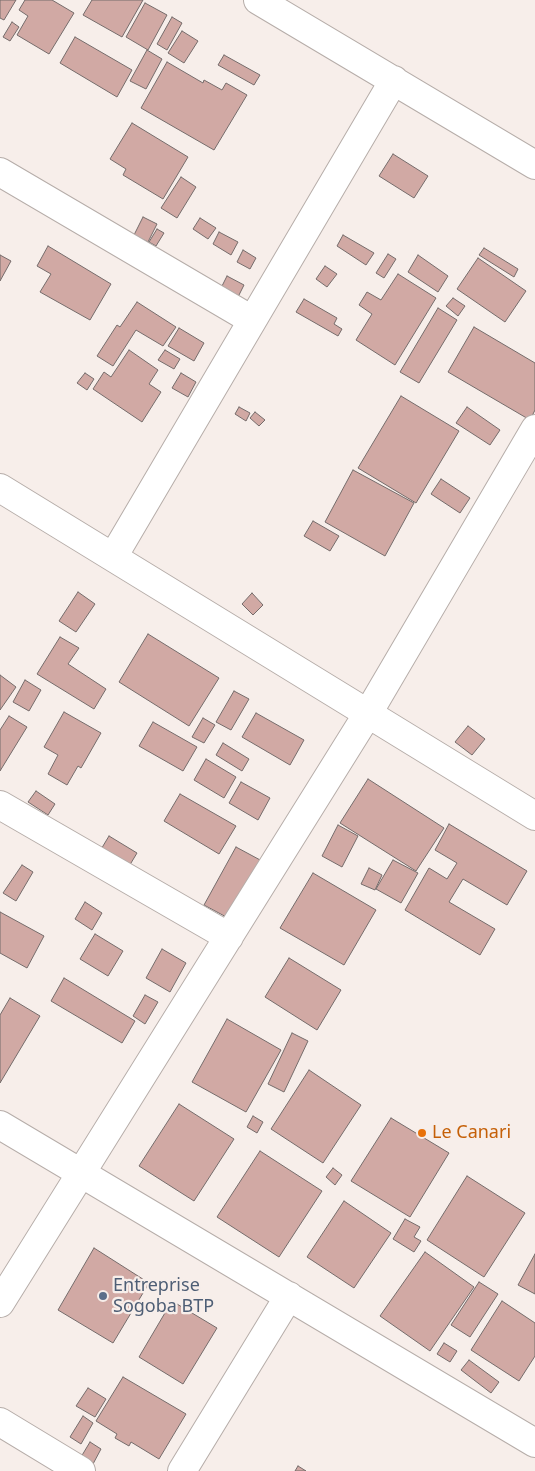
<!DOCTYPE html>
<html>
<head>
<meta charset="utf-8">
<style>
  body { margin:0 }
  canvas { display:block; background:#f7eeea }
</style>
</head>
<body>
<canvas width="535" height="1471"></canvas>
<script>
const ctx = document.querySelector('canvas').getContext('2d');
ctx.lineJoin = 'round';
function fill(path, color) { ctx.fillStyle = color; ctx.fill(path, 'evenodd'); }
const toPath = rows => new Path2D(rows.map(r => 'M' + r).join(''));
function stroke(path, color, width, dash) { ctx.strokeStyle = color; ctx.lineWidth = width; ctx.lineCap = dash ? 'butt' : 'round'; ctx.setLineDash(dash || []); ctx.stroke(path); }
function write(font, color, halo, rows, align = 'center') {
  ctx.font = font + ' "Noto Sans",sans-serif'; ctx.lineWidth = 4.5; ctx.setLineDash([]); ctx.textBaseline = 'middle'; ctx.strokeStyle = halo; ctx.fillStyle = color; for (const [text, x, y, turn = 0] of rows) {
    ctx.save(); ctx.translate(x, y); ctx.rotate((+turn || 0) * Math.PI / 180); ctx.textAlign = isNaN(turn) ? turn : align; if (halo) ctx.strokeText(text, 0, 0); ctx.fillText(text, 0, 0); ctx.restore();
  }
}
const building = toPath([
  [0,0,16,0,4,20,0,18,0,0],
  [25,0,52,0,74,13,49,54,17,35,28,16,19,10,25,0],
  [92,0,143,0,122,37,83,15,92,0],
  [145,3,167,15,148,50,126,37,145,3],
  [172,17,182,23,167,50,157,44,172,17],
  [12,22,19,27,10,41,3,37,12,22],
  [182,31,198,41,184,63,168,53,182,31],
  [75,37,132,70,117,97,60,63,75,37],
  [147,50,162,59,146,89,130,81,147,50],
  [224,55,260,75,254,85,218,65,224,55],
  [167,62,203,83,204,80,222,90,226,83,247,95,214,150,141,108,167,62],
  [132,123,188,157,163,199,123,175,126,169,110,159,132,123],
  [393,154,428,176,414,198,379,176,393,154],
  [181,177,196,187,177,218,161,208,181,177],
  [143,217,157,224,148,242,134,235,143,217],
  [200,218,216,228,208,239,193,229,200,218],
  [157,229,164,233,156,246,149,242,157,229],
  [219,232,238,242,231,255,213,244,219,232],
  [343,235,374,253,366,265,337,246,343,235],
  [48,246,111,284,90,320,40,292,51,274,37,266,48,246],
  [484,248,518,269,514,277,479,255,484,248],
  [243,250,256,258,250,269,237,262,243,250],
  [388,254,396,259,384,278,376,273,388,254],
  [0,255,11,261,0,281,0,255],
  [418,255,448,276,438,292,408,272,418,255],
  [478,258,526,291,505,322,457,289,478,258],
  [325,266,337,274,327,287,316,279,325,266],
  [398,274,436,298,395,365,356,340,372,314,359,305,367,292,381,300,398,274],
  [227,276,244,285,238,297,221,288,227,276],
  [453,298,465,306,458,316,446,306,453,298],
  [304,299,337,318,334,324,342,329,338,336,296,312,304,299],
  [137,302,176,327,163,346,136,330,113,366,97,356,117,325,120,327,137,302],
  [438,308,457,320,419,383,400,372,438,308],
  [474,327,535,363,535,410,530,420,448,372,474,327],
  [179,328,204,343,194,361,168,346,179,328],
  [129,350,158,370,149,384,161,392,142,422,93,389,104,372,111,377,129,350],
  [165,350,180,359,174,369,158,360,165,350],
  [85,373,94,379,87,390,77,383,85,373],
  [181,373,196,382,188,397,172,388,181,373],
  [401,396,459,431,416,503,358,468,401,396],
  [239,407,250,413,246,421,235,414,239,407],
  [467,407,500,430,490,445,456,423,467,407],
  [255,412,265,420,259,426,250,418,255,412],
  [353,470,414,503,385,556,325,522,353,470],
  [441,479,470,498,460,513,431,494,441,479],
  [313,521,339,536,330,551,304,536,313,521],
  [78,592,95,604,76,632,59,621,78,592],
  [252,593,263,605,253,615,242,604,252,593],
  [148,634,219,678,189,726,119,682,148,634],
  [60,637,79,648,68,664,106,689,94,709,37,674,60,637],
  [0,675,16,687,0,710,0,675],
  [25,680,41,690,29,711,13,702,25,680],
  [234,691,249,699,231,730,216,722,234,691],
  [64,712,101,733,81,768,78,766,67,785,48,774,58,755,44,747,64,712],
  [256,713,304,740,290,765,242,737,256,713],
  [9,716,27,727,0,771,0,730,9,716],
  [203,718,215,725,204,743,192,737,203,718],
  [153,722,197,747,183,771,139,746,153,722],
  [468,726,485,739,472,755,455,742,468,726],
  [223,743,249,759,242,771,216,755,223,743],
  [206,759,236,777,224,798,194,780,206,759],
  [368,779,444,828,416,871,340,823,368,779],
  [241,782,270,798,258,820,229,803,241,782],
  [36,791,55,804,48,815,28,802,36,791],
  [180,794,236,826,219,854,164,821,180,794],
  [449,824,527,871,507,905,463,879,449,902,495,929,480,955,405,910,429,868,447,879,457,863,435,850,449,824],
  [338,825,358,836,342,867,322,856,338,825],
  [109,836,137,853,128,868,100,851,109,836],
  [236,847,262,861,230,919,204,905,236,847],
  [393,860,418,873,401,903,376,889,393,860],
  [22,865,33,872,16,901,3,893,22,865],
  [369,868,382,875,375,890,361,884,369,868],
  [313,873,376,910,344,965,280,928,313,873],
  [85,902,102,913,92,930,75,919,85,902],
  [0,912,44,936,27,968,0,953,0,912],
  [95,934,123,951,108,976,80,959,95,934],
  [162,949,186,963,170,992,146,978,162,949],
  [289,958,341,990,317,1030,265,997,289,958],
  [64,978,135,1021,122,1043,51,1001,64,978],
  [145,995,158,1002,145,1024,133,1016,145,995],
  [10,998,40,1016,0,1083,0,1015,10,998],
  [227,1019,281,1050,246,1112,192,1082,227,1019],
  [292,1033,308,1041,284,1092,268,1084,292,1033],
  [309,1070,361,1105,323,1163,271,1129,309,1070],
  [179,1104,234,1139,194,1201,139,1166,179,1104],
  [253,1116,263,1122,257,1133,247,1127,253,1116],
  [391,1118,449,1153,410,1217,351,1181,391,1118],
  [260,1151,322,1191,279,1257,217,1217,260,1151],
  [333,1168,342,1175,335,1185,326,1177,333,1168],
  [467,1176,525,1213,484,1277,427,1240,467,1176],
  [344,1201,391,1233,354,1288,307,1257,344,1201],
  [405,1219,420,1227,414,1237,421,1241,414,1252,393,1239,405,1219],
  [94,1248,149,1283,113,1343,58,1310,94,1248],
  [425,1252,474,1287,430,1351,380,1316,425,1252],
  [535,1254,535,1294,518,1285,535,1254],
  [479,1282,498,1294,470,1337,451,1325,479,1282],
  [172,1301,217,1328,183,1384,139,1357,172,1301],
  [502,1301,535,1323,535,1356,519,1381,471,1350,502,1301],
  [444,1343,457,1351,450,1362,437,1354,444,1343],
  [469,1360,499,1382,491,1393,461,1370,469,1360],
  [123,1377,186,1414,159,1459,131,1442,129,1446,115,1438,117,1434,96,1421,123,1377],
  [88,1388,106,1399,95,1417,76,1406,88,1388],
  [83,1416,93,1423,81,1444,70,1437,83,1416],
  [90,1442,101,1449,93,1464,81,1457,90,1442],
  [298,1466,306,1471,295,1471,298,1466]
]);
fill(building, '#d1a9a4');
stroke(building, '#756c6b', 1);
const minor = toPath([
  [258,0,535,165],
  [0,172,252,320],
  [0,488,535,816],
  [113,557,394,80],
  [0,805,229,937],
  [0,1125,535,1443],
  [0,1303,367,715,535,429],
  [0,1422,81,1471],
  [182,1471,289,1296]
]);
stroke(minor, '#b6ada9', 30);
stroke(minor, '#fff', 28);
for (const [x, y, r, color] of [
  [422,1133,5,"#e8710a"],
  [103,1296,5,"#5c6f8a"]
]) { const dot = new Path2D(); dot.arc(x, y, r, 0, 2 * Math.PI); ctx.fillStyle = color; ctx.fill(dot); stroke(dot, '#f7eeea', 2); }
write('18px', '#c56008', '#f7eeea', [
  ["Le Canari",432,1133]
], 'left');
write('18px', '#4e5e75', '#f7eeea', [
  ["Entreprise",113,1286],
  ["Sogoba BTP",113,1307]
], 'left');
</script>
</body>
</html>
